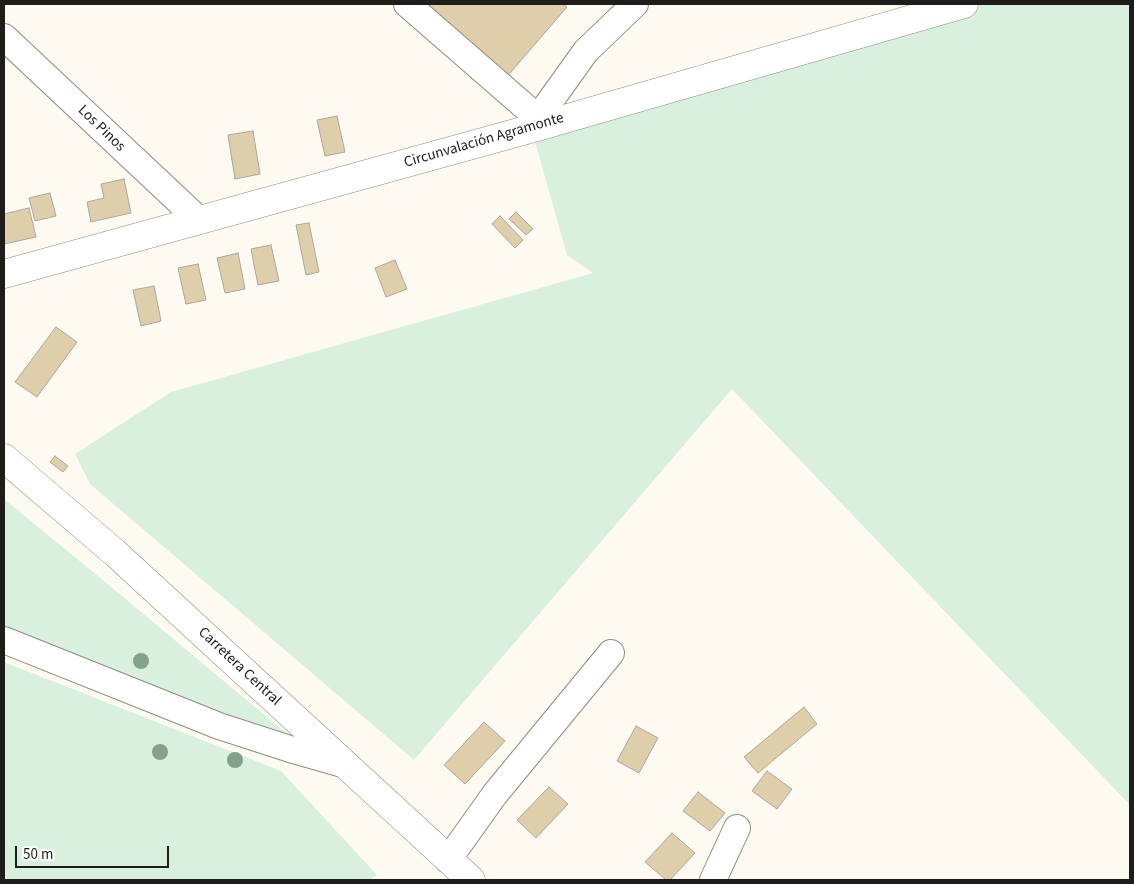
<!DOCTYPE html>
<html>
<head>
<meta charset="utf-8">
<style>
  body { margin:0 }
  #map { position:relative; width:1134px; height:884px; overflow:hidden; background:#fdfaf2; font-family:"Source Sans 3",sans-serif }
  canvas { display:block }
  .frame { position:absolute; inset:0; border:5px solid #1e1d1a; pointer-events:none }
  .scale { position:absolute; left:15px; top:846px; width:154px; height:22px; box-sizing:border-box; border:2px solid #1e1d1a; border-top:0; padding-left:6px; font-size:15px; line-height:18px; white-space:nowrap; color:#1e1d1a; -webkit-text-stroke:4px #fff; paint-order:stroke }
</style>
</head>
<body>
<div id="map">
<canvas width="1134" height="884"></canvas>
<div class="frame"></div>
<div class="scale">50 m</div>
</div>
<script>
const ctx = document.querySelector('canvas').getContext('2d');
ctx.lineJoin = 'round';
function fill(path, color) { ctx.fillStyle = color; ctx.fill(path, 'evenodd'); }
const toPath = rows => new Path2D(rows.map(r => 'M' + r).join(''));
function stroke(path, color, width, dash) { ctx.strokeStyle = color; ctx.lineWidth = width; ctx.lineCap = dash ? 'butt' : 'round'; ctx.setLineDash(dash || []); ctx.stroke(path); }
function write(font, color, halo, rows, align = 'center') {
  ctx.font = font + ' "Source Sans 3",sans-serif'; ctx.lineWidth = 4; ctx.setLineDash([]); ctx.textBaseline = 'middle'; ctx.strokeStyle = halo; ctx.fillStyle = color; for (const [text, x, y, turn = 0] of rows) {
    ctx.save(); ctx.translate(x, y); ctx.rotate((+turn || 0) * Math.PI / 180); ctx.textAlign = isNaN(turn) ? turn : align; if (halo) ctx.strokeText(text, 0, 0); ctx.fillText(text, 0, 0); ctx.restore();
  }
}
fill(toPath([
  [968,4,1130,4,1130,805,732,389,414,760,90,484,75,454,171,392,593,273,567,255,532,131],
  [4,499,98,576,292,738,201,708,4,630],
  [4,662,281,771,377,875,369,880,4,880]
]), '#d9f0df');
const building = toPath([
  [418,4,563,4,567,7,505,79,418,4],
  [337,116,345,152,325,156,317,120,337,116],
  [253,131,260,174,235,179,228,135,253,131],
  [124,179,131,213,91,222,87,202,104,198,101,184,124,179],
  [50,193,56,216,35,221,29,198,50,193],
  [29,208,36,237,4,244,4,214,29,208],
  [516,212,533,229,526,235,509,219,516,212],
  [500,216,523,240,515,248,492,224,500,216],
  [309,223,319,272,306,275,296,225,309,223],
  [271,245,279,281,258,285,251,249,271,245],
  [238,253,245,289,225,293,217,258,238,253],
  [395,260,407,289,386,297,375,268,395,260],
  [198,264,206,300,186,304,178,268,198,264],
  [154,286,161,321,141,326,133,290,154,286],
  [56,327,77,342,37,397,15,382,56,327],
  [55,456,68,466,63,472,50,462,55,456],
  [804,707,817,724,758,773,744,757,804,707],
  [484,722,505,741,465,784,444,765,484,722],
  [636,726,658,738,639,773,617,761,636,726],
  [767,771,792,789,777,809,752,791,767,771],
  [549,787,568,804,536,838,517,820,549,787],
  [698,792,725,813,710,831,683,811,698,792],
  [672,833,695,853,670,880,666,880,645,862,672,833]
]);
fill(building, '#deceaa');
stroke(building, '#aba7a0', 1);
const minor = toPath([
  [407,4,538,118],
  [4,37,199,220],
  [530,129,586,51,635,4],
  [4,640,219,726,290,749,346,765],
  [448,860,495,794,611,653],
  [713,880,737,828]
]);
const major = toPath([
  [4,274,530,129,964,4]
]);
const highway = toPath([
  [4,458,114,552,471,880]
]);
stroke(minor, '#8f8c85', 28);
stroke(major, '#8f8c85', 29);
stroke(highway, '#8f8c85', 29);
stroke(minor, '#fff', 26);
stroke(major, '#fff', 28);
stroke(highway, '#fff', 28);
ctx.fillStyle = '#83a18b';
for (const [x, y] of [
  [141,661],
  [160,752],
  [235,760]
]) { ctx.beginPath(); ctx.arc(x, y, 8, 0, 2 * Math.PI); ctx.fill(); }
write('15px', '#1e1d1a', '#fff', [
  ["Los Pinos",101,129,44],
  ["Circunvalación Agramonte",484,141,-16],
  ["Carretera Central",239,667,43]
]);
</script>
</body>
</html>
